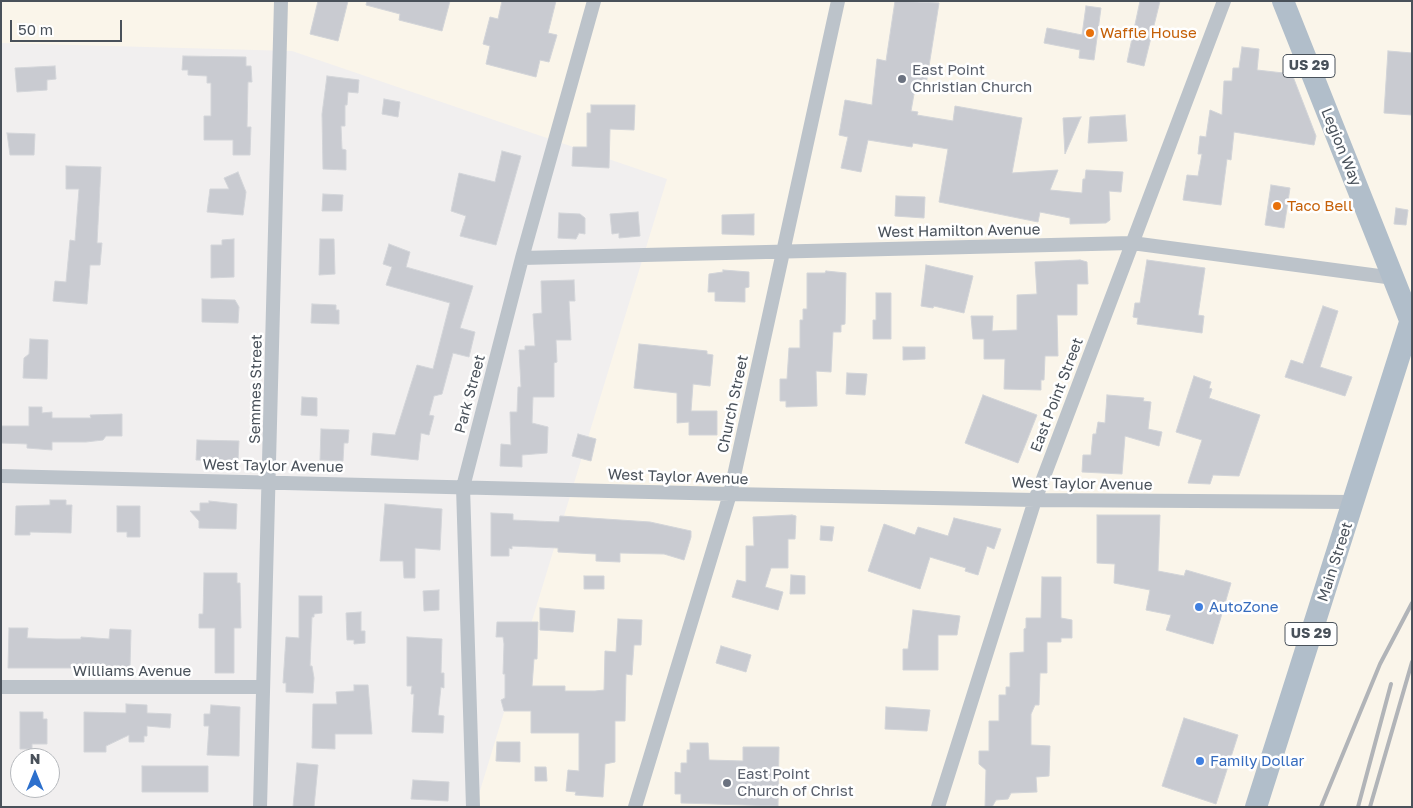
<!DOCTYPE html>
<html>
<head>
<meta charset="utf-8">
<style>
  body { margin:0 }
  #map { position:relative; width:1413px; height:808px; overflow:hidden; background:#f1efef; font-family:"Golos Text",sans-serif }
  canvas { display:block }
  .frame { position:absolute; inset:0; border:2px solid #49515a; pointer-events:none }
  .north { position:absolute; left:10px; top:748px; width:50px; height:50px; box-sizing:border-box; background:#fff; border:1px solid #b6b9bd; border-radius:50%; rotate:0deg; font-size:14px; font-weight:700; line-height:20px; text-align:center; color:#49515a }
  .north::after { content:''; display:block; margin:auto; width:18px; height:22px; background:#2d70cd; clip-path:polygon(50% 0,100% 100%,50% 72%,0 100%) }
  .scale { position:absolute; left:10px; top:20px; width:112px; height:22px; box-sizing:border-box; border:2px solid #49515a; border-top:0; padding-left:6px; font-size:15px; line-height:18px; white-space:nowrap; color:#49515a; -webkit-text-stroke:4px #fff; paint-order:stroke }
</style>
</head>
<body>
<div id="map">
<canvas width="1413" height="808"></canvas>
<div class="frame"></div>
<div class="north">N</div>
<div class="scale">50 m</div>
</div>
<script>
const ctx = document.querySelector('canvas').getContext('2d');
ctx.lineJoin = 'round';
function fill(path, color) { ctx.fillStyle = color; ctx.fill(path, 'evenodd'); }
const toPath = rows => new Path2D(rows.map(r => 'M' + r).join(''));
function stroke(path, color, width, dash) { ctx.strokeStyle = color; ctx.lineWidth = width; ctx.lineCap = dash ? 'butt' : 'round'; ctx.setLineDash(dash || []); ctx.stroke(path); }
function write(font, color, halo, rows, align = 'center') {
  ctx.font = font + ' "Golos Text",sans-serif'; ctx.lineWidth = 5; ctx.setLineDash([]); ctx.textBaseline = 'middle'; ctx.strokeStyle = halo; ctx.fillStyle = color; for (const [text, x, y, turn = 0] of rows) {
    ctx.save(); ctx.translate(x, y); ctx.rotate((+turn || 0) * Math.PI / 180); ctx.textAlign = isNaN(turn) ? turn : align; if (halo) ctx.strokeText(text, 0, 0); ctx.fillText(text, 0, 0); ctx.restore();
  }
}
fill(toPath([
  [1,1,1412,1,1412,807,475,807,667,179,292,51,1,43]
]), '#faf5ea');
const building = toPath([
  [318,1,348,1,338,41,310,34,318,1],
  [367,1,450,1,442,31,399,20,400,14,366,5,367,1],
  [502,1,556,1,548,33,557,35,549,62,540,60,536,77,486,64,490,46,483,44,490,17,498,19,502,1],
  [895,1,939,3,926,85,916,83,911,111,918,112,917,115,953,121,955,106,1022,118,1012,173,1058,170,1050,190,1082,193,1083,179,1085,179,1086,170,1123,172,1121,192,1109,191,1110,220,1106,223,1070,224,1070,218,1040,212,1038,222,939,202,948,149,913,143,912,147,868,140,861,172,841,168,848,137,839,135,845,100,872,105,877,59,886,61,895,1],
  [1140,1,1160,1,1144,66,1127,62,1140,1],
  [1086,6,1101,8,1094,60,1079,58,1080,50,1044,43,1047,28,1082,35,1086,6],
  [1242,47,1259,49,1257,70,1292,74,1316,136,1314,145,1234,132,1231,160,1227,159,1221,205,1183,200,1187,175,1198,176,1202,154,1198,154,1200,136,1206,137,1210,110,1222,115,1224,81,1232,81,1233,68,1239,68,1242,47],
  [1388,51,1412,53,1412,115,1384,113,1388,51],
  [183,56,246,57,246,66,251,66,252,82,248,82,247,127,251,127,250,155,233,155,233,140,204,140,204,116,211,116,211,83,207,83,207,76,188,75,188,70,182,70,183,56],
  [55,66,56,79,47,80,47,90,17,92,15,68,55,66],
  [327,76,359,80,358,93,348,92,347,105,345,105,345,126,341,126,342,149,346,150,346,170,323,169,322,114,327,76],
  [384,99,400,102,398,117,382,114,384,99],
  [591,105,635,105,634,130,610,129,609,168,572,166,573,147,587,147,587,113,591,113,591,105],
  [1125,115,1127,141,1088,143,1090,117,1125,115],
  [1081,117,1065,154,1063,118,1081,117],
  [7,133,35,134,34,155,10,155,7,133],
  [502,151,521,156,496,245,460,236,466,216,451,211,459,173,495,182,502,151],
  [66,166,101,167,97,243,102,243,100,265,90,265,87,304,53,301,55,281,66,282,70,240,75,241,79,189,66,189,66,166],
  [238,172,246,192,243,215,207,212,210,189,229,189,224,178,238,172],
  [1271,185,1290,188,1284,228,1265,225,1271,185],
  [323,194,343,195,342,211,322,211,323,194],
  [896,196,925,197,924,218,895,216,896,196],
  [1396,208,1408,210,1406,225,1394,224,1396,208],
  [638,212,640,236,619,238,619,233,612,234,610,214,638,212],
  [559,213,580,214,585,218,585,234,579,233,576,239,558,238,559,213],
  [754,214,754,235,722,234,722,215,754,214],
  [234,239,234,277,211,278,211,245,222,245,222,240,234,239],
  [320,239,334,239,335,274,319,275,320,239],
  [389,244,410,252,406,267,473,286,460,328,475,332,469,357,453,353,442,394,434,396,429,415,434,416,429,435,421,433,418,460,371,455,373,433,395,435,417,365,433,369,450,303,386,285,392,267,383,264,389,244],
  [1080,260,1087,262,1088,284,1077,284,1077,315,1057,315,1058,356,1045,356,1044,380,1041,380,1041,390,1004,389,1005,359,984,359,984,339,973,339,971,316,993,316,992,331,1017,330,1017,295,1037,294,1035,262,1080,260],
  [1147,260,1205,268,1198,315,1204,316,1202,333,1137,324,1138,318,1133,317,1135,303,1140,303,1147,260],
  [926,265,973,276,964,313,934,306,933,308,921,306,926,265],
  [723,270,749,272,749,287,745,288,745,302,715,301,715,292,708,292,709,274,723,272,723,270],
  [826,271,846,273,845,324,841,325,841,332,833,332,831,372,816,371,817,406,786,407,786,401,780,401,780,379,787,379,789,348,800,348,800,320,803,320,803,309,807,309,807,273,825,273,826,271],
  [574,280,575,301,569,301,571,340,556,340,557,362,554,363,554,397,533,397,532,423,548,427,547,453,522,455,522,467,500,466,501,444,511,445,510,412,517,412,518,387,521,387,519,350,525,350,525,346,535,346,533,314,542,313,541,281,574,280],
  [876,293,891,293,891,339,873,339,873,320,876,320,876,293],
  [202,299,235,300,239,307,238,323,202,322,202,299],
  [312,304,336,305,336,310,339,310,339,324,311,323,312,304],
  [1323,306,1338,311,1320,367,1352,377,1345,396,1285,377,1291,360,1303,364,1323,306],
  [30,339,48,340,47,379,23,378,24,358,29,354,30,339],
  [639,344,707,351,707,354,713,355,710,386,693,384,691,411,717,411,717,435,689,435,689,422,677,423,677,393,634,388,639,344],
  [903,347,925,347,925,359,903,360,903,347],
  [847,373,867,374,865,395,846,394,847,373],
  [1194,376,1211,382,1209,388,1212,389,1209,398,1260,415,1239,476,1213,475,1210,484,1188,483,1202,440,1176,432,1194,376],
  [983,395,1037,415,1018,463,965,443,983,395],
  [1107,395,1144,398,1143,401,1151,402,1148,429,1162,432,1159,446,1125,436,1122,474,1082,472,1083,455,1091,455,1093,434,1096,434,1098,422,1105,423,1107,395],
  [302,397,317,398,317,416,301,415,302,397],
  [29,407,42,407,42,413,52,412,52,418,91,418,90,415,122,414,122,436,106,436,103,440,86,442,52,442,52,450,27,448,27,444,1,443,1,426,29,426,29,407],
  [321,429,349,430,348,443,344,443,343,461,320,460,321,429],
  [578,434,596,439,591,461,572,456,578,434],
  [197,440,239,441,238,461,196,460,197,440],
  [50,500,66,500,66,505,72,505,71,533,30,532,30,535,15,535,16,506,50,505,50,500],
  [209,501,237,504,236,529,199,528,199,521,190,511,200,511,200,503,209,503,209,501],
  [385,504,442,509,440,550,415,548,415,578,404,578,403,561,380,561,385,504],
  [117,506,140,506,140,537,127,537,127,532,117,532,117,506],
  [491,513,513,514,513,520,559,522,560,516,650,522,691,531,691,537,684,560,664,554,620,553,620,562,596,561,596,554,558,552,558,548,512,546,512,549,509,548,509,556,491,556,491,513],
  [792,515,796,516,795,539,788,539,788,568,771,568,765,587,783,592,778,610,732,597,737,580,746,582,746,546,754,546,753,517,792,515],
  [1097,515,1160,515,1158,571,1184,576,1186,570,1231,583,1213,644,1166,630,1171,615,1146,610,1150,590,1114,583,1115,564,1097,563,1097,515],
  [954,518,1001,529,994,549,987,546,978,575,965,571,966,568,930,557,920,589,868,571,884,524,915,535,918,527,948,536,954,518],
  [821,526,834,527,832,541,820,540,821,526],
  [204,573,237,573,237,583,240,583,241,628,234,628,234,673,215,673,215,628,199,628,199,614,203,614,204,573],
  [791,575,805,576,805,594,790,594,791,575],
  [584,576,604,576,604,589,584,589,584,576],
  [1042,577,1061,577,1061,618,1072,620,1072,638,1061,638,1061,642,1047,642,1047,673,1040,673,1039,705,1035,705,1031,714,1031,745,1050,746,1049,776,1036,777,1037,792,1011,793,1008,799,996,800,992,807,985,807,986,770,979,764,979,751,989,751,989,721,999,721,999,695,1006,695,1006,687,1010,687,1010,653,1024,652,1024,629,1026,628,1026,618,1041,618,1042,577],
  [439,590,439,610,424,611,423,591,439,590],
  [299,596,322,596,322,613,314,614,314,617,312,617,310,666,312,666,314,678,313,693,286,692,286,683,283,683,286,637,299,638,299,596],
  [540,608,575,611,573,632,540,630,540,608],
  [913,610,960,616,957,635,938,635,938,670,903,670,903,649,908,649,913,610],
  [361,612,361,631,365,631,365,643,354,644,354,640,347,640,346,613,361,612],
  [618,619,642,620,641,645,634,645,632,675,626,674,625,721,615,721,615,762,605,764,603,797,575,795,576,792,566,791,568,770,579,771,579,733,531,733,531,711,504,711,501,700,505,698,505,674,503,674,504,644,503,637,496,637,497,622,538,622,537,659,534,659,532,686,565,686,565,691,595,691,604,690,605,651,616,652,618,619],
  [9,628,28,628,27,638,56,639,81,639,81,637,109,639,110,629,131,630,130,668,8,668,9,628],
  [407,637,442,639,441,673,444,673,444,688,441,687,438,715,444,716,443,733,412,732,414,694,411,694,412,686,407,686,407,637],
  [721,646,751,655,746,672,716,663,721,646],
  [354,685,368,685,372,734,335,734,335,749,312,748,313,704,337,704,336,692,354,691,354,685],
  [126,704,147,705,147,713,171,714,170,728,147,726,147,736,144,736,144,742,129,742,129,735,106,746,106,752,84,752,84,712,126,713,126,704],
  [211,705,240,707,239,756,207,755,209,726,204,726,204,714,210,714,211,705],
  [886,707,930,710,927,731,885,729,886,707],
  [20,712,43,712,43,719,47,719,47,744,32,744,32,749,20,749,20,712],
  [1184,718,1238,735,1216,804,1162,786,1184,718],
  [497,742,520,742,520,762,496,761,497,742],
  [690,743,708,743,709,760,743,761,743,747,779,747,778,806,681,803,681,794,675,794,675,772,681,773,681,763,687,763,687,750,690,750,690,743],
  [297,763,318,765,314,807,293,807,297,763],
  [142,766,208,766,208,792,142,792,142,766],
  [535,767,546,767,547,781,535,781,535,767],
  [413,780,449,782,448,801,411,799,413,780]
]);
fill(building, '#c9cbd1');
stroke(building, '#d3d5d9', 1);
stroke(toPath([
  [522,258,1132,243,1394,278],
  [1,476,730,494,1035,500,1354,502],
  [1,687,263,687],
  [260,807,281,1],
  [473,807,463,487,522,258,594,1],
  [635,807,730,494,838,1],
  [938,807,1035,500,1224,1]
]), '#bcc3ca', 14);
stroke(toPath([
  [1283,1,1410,320],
  [1256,807,1412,316]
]), '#b1beca', 22);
stroke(toPath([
  [1321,807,1380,664,1412,603],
  [1358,807,1391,684],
  [1370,807,1412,662]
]), '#b1b4b8', 4);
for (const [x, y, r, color] of [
  [1090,33,5,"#e8710a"],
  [902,79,5,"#6b7280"],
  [1277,206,5,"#e8710a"],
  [1199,607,5,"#3f7fe0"],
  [1200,761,5,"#3f7fe0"],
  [727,783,5,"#6b7280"]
]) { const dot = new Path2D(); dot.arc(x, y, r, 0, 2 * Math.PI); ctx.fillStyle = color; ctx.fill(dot); stroke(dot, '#fff', 2); }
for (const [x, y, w] of [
  [1309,66,52],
  [1311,634,52]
]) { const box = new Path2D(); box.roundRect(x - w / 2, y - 11.5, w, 23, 4); ctx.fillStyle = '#fff'; ctx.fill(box); stroke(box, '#49515a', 1); }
write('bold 14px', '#49515a', null, [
  ["US 29",1309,66],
  ["US 29",1311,634]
]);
write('15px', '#c56008', '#fff', [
  ["Waffle House",1100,33],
  ["Taco Bell",1287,206]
], 'left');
write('15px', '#5b616d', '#fff', [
  ["East Point",912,70],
  ["Christian Church",912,87],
  ["East Point",737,774],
  ["Church of Christ",737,791]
], 'left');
write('15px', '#49515a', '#fff', [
  ["Legion Way",1341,147,68],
  ["West Hamilton Avenue",959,231,-1],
  ["Semmes Street",256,389,-89],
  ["Park Street",470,394,-75],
  ["East Point Street",1057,395,-69],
  ["Church Street",733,404,-78],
  ["West Taylor Avenue",273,466,1],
  ["West Taylor Avenue",678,477,2],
  ["West Taylor Avenue",1082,484,1],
  ["Main Street",1335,562,-72],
  ["Williams Avenue",132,671]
]);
write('15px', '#366cbe', '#fff', [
  ["AutoZone",1209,607],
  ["Family Dollar",1210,761]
], 'left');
</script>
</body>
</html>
